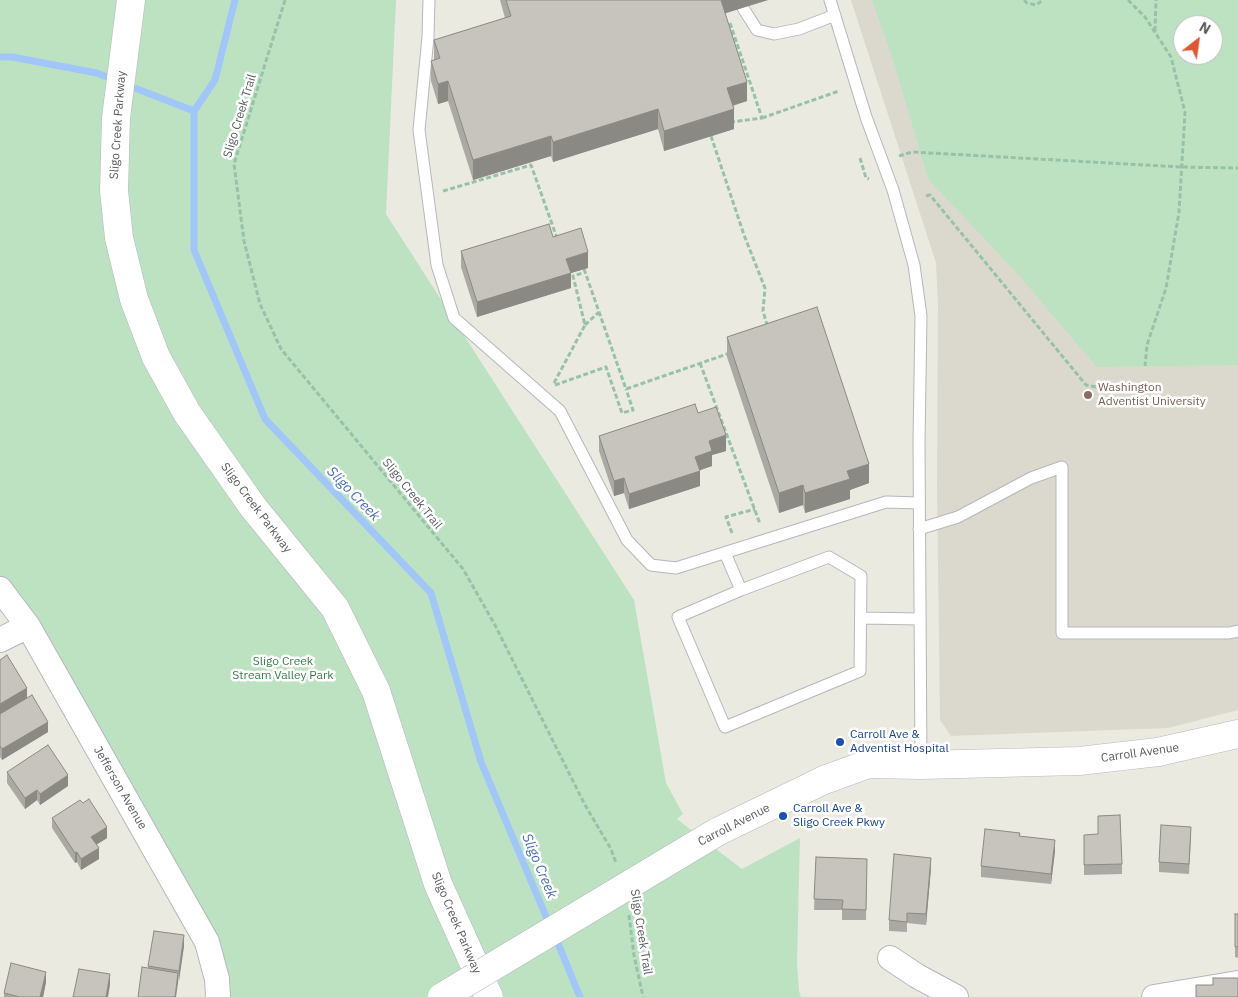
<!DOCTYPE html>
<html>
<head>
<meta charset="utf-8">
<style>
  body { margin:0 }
  #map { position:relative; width:1238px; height:997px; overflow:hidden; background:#ebeae0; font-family:"IBM Plex Sans",sans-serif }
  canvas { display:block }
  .north { position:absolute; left:1173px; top:15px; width:50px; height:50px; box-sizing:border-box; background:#fff; border:1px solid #bdbdbf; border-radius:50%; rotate:30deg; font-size:14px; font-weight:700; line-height:20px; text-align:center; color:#595b60 }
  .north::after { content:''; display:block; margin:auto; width:18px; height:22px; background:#de5933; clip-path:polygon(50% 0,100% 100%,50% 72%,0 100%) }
</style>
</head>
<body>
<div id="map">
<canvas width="1238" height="997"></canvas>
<div class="north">N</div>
</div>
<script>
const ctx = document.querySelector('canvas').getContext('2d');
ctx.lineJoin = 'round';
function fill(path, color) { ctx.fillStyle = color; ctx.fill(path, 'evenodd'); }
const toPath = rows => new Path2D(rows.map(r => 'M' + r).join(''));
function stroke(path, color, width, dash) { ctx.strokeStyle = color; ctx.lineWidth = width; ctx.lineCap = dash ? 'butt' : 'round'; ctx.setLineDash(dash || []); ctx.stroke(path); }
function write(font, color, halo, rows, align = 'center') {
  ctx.font = font + ' "IBM Plex Sans",sans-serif'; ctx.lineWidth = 5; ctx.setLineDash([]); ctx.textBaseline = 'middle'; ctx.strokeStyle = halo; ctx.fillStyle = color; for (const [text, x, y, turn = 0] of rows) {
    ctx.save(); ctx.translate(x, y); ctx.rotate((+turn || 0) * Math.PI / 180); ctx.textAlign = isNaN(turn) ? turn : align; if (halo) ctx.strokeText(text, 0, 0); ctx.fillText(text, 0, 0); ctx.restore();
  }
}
fill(toPath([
  [851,0,1238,0,1238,710,1168,728,951,736,940,720,937,486,938,304,936,263],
  [1183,25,1213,25,1213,55,1183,55]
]), '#dbd9ce');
fill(toPath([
  [0,0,396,0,386,214,634,600,666,783,683,814,677,819,742,869,800,838,797,962,799,991,801,997,223,997,211,947,0,576],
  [872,0,1238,0,1238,365,1097,367,1015,271,928,179,895,66],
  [1183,25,1213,25,1213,55,1183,55]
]), '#bde2c2');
stroke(toPath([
  [235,0,215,80,194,111,194,250,265,419,431,593,481,762,550,926],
  [0,57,12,57,97,73,114,80],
  [127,85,194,111],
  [555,936,580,997]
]), '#a1c6f9', 7);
const service = toPath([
  [429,0,428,37,419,130,437,265,454,318,560,411,627,540,651,565,676,568,886,502,919,503],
  [830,0,866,117,893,190,914,265,921,316,919,442,921,765],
  [743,8,757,30,774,34,799,29,835,15],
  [919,529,958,517,1031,478,1062,467,1062,633,1229,633,1238,631],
  [725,553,741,590,678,617,725,727,860,671,861,576,829,557,741,590],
  [861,618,920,619]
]);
const minor = toPath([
  [0,589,28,626,207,942,217,979,218,997],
  [0,640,28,626],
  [890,958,917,976,956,997],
  [1154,997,1238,983]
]);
const tertiary = toPath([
  [131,0,116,118,114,191,119,238,134,299,156,357,187,413,253,507,335,608,376,691,438,884,489,997]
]);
const secondary = toPath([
  [717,832,824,780,868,764,921,765,1079,761,1158,752,1238,734]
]);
stroke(service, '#b6b7bc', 13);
stroke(minor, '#b6b7bc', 26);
stroke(tertiary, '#b6b7bc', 29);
stroke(secondary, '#b6b8be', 29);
stroke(toPath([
  [285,0,234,164,244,241,260,304,281,349,463,569,495,625,585,805,611,849,616,863],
  [1024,0,1027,3,1036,5,1043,0],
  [1128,0,1145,17,1171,57,1185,112,1179,212,1166,288,1147,345,1145,366],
  [730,23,762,118,732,122],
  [1155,31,1156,0],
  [762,118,839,91],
  [711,136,744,235,765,288,763,311,768,328],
  [899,156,912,152,1181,167,1238,168],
  [860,158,866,178,869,179],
  [443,191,531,165,557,238],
  [926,196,930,195,1086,385,1096,387],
  [584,269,626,389,730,353],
  [585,325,599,312],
  [700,363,760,524],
  [554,383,585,325,573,276,586,272],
  [555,385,606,367,622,413,633,410,626,389],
  [732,533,726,517,755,509],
  [629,915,634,955,643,997]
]), '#97c2a9', 3, [5, 2.5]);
stroke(service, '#fff', 11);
stroke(minor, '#fff', 24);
stroke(tertiary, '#fff', 28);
stroke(secondary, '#fff', 28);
const secondaryBridge = toPath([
  [442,997,717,832]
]);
stroke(secondaryBridge, '#b6b8be', 29, []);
stroke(secondaryBridge, '#fff', 28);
fill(toPath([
  [500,0,768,0,725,13,747,101,733,106,734,129,664,151,658,129,553,162,551,156,473,180,448,101,438,104,431,81,431,61,434,60,434,40,505,18],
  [553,237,588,268,571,273,571,288,477,317,461,267,461,251],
  [727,337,869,483,850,490,850,499,805,513,803,505,779,513,727,357],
  [698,413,726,451,712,455,712,466,700,470,700,486,629,509,624,493,614,496,599,451,599,436],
  [0,660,27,698,48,732,2,760,0,757],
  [7,772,68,786,40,805,37,800,25,809,7,783],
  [52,818,107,838,96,845,99,859,81,870,77,862,75,863,52,828],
  [1084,835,1122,864,1122,874,1084,875],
  [1191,837,1189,874,1159,872,1159,862],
  [1055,851,1051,884,981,877,981,866],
  [816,857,867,859,866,920,842,920,842,910,814,910],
  [931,868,926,925,907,923,907,932,889,931,889,920],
  [1235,914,1238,914,1238,958,1235,957],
  [184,946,178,983,148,968,148,966],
  [46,982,43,997,4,997,4,993]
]), '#aaa9a3');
fill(toPath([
  [720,0,768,0,720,15],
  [448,81,448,101,438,104,438,84],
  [747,82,747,101,727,107,727,88],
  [658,109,658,129,553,162,553,142],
  [734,109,734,129,664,151,664,131],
  [551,136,551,156,473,180,473,160],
  [588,252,588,268,571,273,571,288,477,317,477,302,566,259],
  [726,435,726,451,712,455,712,466,695,472,695,457,709,441],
  [869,464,869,483,850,490,850,499,805,513,805,493,847,471],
  [700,471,700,486,629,509,629,494],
  [624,478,624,493,614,496,614,481],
  [803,485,803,505,779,513,779,493],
  [27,688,27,698,0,715,0,704],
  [48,722,48,732,2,760,2,749],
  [68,775,68,786,40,805,40,794],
  [37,790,37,800,25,809,25,798],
  [107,827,107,838,91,848,91,837],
  [1055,840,1055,851,1051,884,1051,874],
  [99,848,99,859,81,870,81,859],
  [77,852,77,862,75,863,75,853],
  [931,858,931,868,926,925,926,914],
  [184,935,184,946,179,981,179,971],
  [46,972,46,982,43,997,40,997],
  [178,973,178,983,176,997,175,997],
  [110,974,110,985,108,997,106,997]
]), '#8b8984');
const building = toPath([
  [506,0,721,0,747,82,727,88,734,109,664,131,658,109,553,142,551,136,473,160,448,81,438,84,431,61,440,58,434,40,511,16,506,0],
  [549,224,553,237,581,228,588,252,566,259,571,273,477,302,461,251,549,224],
  [817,307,869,464,847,471,850,479,805,493,803,485,779,493,727,337,817,307],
  [695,404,698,413,716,407,726,435,709,441,712,451,695,457,700,471,629,494,624,478,614,481,599,436,695,404],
  [7,655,27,688,0,704,0,660,7,655],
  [32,695,48,722,2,749,0,746,0,714,32,695],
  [48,745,68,775,40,794,37,790,25,798,7,772,48,745],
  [89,799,107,827,91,837,99,848,81,859,77,852,75,853,52,818,80,800,83,803,89,799],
  [1120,815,1122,864,1084,865,1084,835,1098,834,1098,816,1120,815],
  [1161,825,1191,827,1189,864,1159,862,1161,825],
  [985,829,1020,833,1019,836,1055,840,1051,874,981,866,985,829],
  [894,854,931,858,926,914,907,913,907,922,889,920,894,854],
  [816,857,867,859,866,910,842,909,843,900,814,899,816,857],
  [1235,914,1238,914,1238,947,1235,947,1235,914],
  [154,931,184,935,179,971,148,966,154,931],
  [11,963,46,972,40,997,20,997,4,993,11,963],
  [142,967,178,973,175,997,138,997,142,967],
  [79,969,110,974,106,997,73,997,79,969],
  [1213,978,1238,978,1238,997,1196,997,1196,985,1213,985,1213,978]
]);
fill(building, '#c6c4bd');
stroke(building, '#8b8984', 1);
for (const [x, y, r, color] of [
  [1088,395,5,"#8d6e63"],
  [840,742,5,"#1a4fb4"],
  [783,816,5,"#1a4fb4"]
]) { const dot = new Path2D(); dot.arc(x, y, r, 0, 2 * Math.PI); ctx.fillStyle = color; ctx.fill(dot); stroke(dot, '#fff', 2); }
write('12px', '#595b60', '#fff', [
  ["Sligo Creek Trail",240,116,-73],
  ["Sligo Creek Parkway",118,125,-86],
  ["Sligo Creek Trail",412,494,51],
  ["Sligo Creek Parkway",256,508,53],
  ["Carroll Avenue",1140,753,-8],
  ["Jefferson Avenue",120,788,60],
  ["Carroll Avenue",734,825,-27],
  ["Sligo Creek Parkway",456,923,67],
  ["Sligo Creek Trail",641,932,81]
]);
write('12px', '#785e54', '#fff', [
  ["Washington",1098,388],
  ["Adventist University",1098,402]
], 'left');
write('12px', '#387f46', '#fff', [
  ["Sligo Creek",283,662],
  ["Stream Valley Park",283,676]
]);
write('12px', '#164399', '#fff', [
  ["Carroll Ave &",850,735],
  ["Adventist Hospital",850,749],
  ["Carroll Ave &",793,809],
  ["Sligo Creek Pkwy",793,823]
], 'left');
write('italic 14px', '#476eba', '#fff', [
  ["Sligo Creek",353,494,46],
  ["Sligo Creek",539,866,67]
]);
</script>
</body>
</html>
